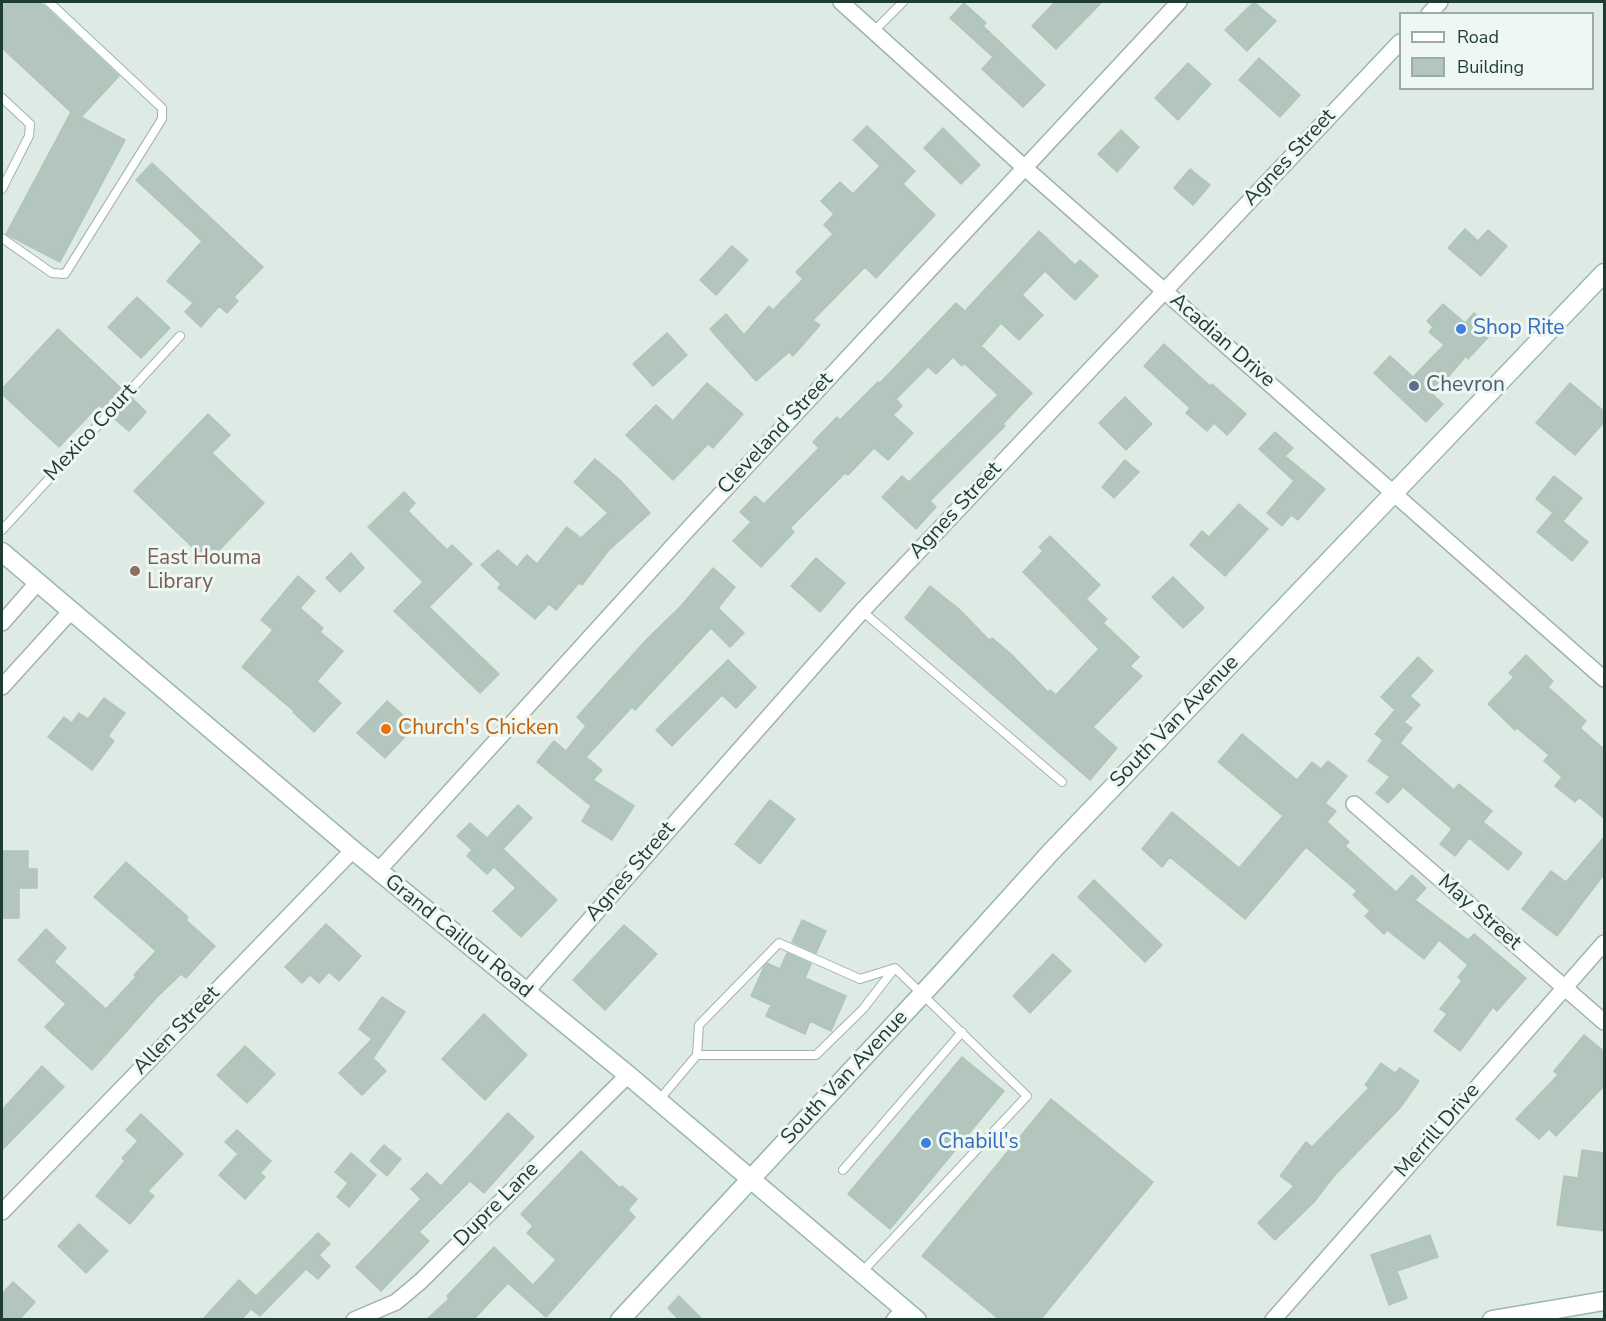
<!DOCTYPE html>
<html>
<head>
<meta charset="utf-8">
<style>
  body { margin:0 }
  #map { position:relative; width:1606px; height:1321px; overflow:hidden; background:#deebe5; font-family:"Nunito Sans",sans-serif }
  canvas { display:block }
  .frame { position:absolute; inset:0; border:3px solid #1e3c33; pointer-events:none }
  .legend { position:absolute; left:1399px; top:12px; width:195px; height:78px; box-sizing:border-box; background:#eef7f2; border:2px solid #9baca6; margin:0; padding:8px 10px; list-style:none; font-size:18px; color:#1e3c33 }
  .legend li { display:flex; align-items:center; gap:12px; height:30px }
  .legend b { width:30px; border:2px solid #9baca6 }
</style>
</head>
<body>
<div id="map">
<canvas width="1606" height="1321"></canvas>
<div class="frame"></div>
<ul class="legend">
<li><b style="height:8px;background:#fff"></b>Road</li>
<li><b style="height:16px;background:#b3c6bd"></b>Building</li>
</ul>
</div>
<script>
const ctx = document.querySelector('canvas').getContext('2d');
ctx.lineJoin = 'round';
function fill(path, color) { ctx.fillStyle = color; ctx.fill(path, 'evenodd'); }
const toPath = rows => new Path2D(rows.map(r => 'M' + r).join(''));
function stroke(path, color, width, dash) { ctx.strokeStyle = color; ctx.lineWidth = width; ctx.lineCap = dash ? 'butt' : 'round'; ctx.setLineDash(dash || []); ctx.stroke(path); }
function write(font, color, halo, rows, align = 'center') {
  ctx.font = font + ' "Nunito Sans",sans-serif'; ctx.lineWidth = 6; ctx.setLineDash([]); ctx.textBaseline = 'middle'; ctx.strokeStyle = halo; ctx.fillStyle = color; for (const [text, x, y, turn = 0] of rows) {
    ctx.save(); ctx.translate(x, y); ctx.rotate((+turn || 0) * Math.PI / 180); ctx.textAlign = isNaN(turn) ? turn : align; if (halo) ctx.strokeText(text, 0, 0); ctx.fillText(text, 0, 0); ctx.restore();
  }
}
const building = toPath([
  [2,2,40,2,119,76,81,117,125,140,60,262,6,234,71,112,2,48,2,2],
  [1055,2,1102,2,1056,49,1032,26,1055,2],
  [1254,2,1276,21,1247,51,1225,30,1254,2],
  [964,3,986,23,983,26,1045,85,1023,107,982,69,993,57,950,18,964,3],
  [1259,58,1300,95,1280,117,1239,80,1259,58],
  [1188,63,1211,84,1178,120,1155,98,1188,63],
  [867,126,915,171,903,184,935,215,876,278,865,267,813,320,820,325,793,356,789,352,756,381,710,329,726,314,744,335,769,306,773,310,803,279,796,272,833,234,824,225,834,214,821,201,840,182,853,194,880,166,853,140,867,126],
  [943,128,980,165,961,184,924,148,943,128],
  [1121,130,1139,147,1117,172,1098,154,1121,130],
  [152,163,263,267,234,297,238,301,227,313,219,306,201,327,185,312,193,303,167,281,202,241,136,180,152,163],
  [1190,169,1210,185,1193,205,1174,188,1190,169],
  [1465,229,1478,241,1488,230,1507,246,1481,276,1448,248,1465,229],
  [1039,231,1075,265,1080,260,1098,276,1075,300,1045,271,1022,295,1043,315,1019,340,1001,323,981,346,1032,393,1003,424,1005,426,930,501,936,507,916,529,882,497,902,476,909,482,998,395,964,363,962,366,953,357,936,374,928,367,896,399,902,406,893,415,913,433,888,460,874,448,848,475,845,473,790,528,794,532,761,567,733,541,751,522,740,512,755,496,764,504,819,448,813,442,837,417,840,420,878,382,880,383,956,303,965,311,1039,231],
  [732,246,748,260,716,295,700,280,732,246],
  [137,297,170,328,141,358,108,327,137,297],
  [1443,304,1465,323,1474,313,1494,331,1468,359,1466,356,1433,395,1443,404,1426,422,1374,373,1390,356,1413,377,1444,345,1429,332,1433,327,1427,321,1443,304],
  [58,329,123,390,104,410,99,405,59,447,2,394,2,389,58,329],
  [667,333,687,355,653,386,633,364,667,333],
  [1164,344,1210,386,1212,384,1246,414,1227,435,1214,423,1207,431,1186,413,1190,408,1144,366,1164,344],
  [707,383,743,414,713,448,708,444,673,480,626,435,656,405,673,421,707,383],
  [1570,383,1605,412,1605,421,1575,455,1536,423,1570,383],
  [1125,397,1152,424,1126,450,1099,423,1125,397],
  [132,398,146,412,129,431,113,418,132,398],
  [208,414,230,435,212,453,264,503,208,562,134,491,208,414],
  [1275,432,1293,448,1285,456,1325,489,1298,520,1291,515,1282,526,1267,513,1294,481,1259,449,1275,432],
  [595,459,620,480,650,513,608,551,582,585,579,583,556,610,549,604,535,619,498,588,501,584,481,565,498,550,517,567,527,555,537,564,567,527,581,538,608,513,574,482,595,459],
  [1125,460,1139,472,1114,498,1102,487,1125,460],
  [1554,476,1582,498,1563,521,1536,499,1554,476],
  [404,492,415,503,408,511,447,550,452,545,472,564,429,607,499,674,480,693,394,611,423,582,368,527,404,492],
  [1239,504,1268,529,1225,576,1190,545,1202,531,1209,537,1239,504],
  [1553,513,1588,542,1572,561,1537,532,1553,513],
  [1050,536,1100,585,1086,599,1107,619,1103,623,1139,657,1130,666,1142,676,1093,727,1117,748,1090,780,905,618,930,586,959,609,989,640,992,638,1011,654,1048,692,1050,690,1056,695,1099,649,1023,572,1043,551,1039,547,1050,536],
  [351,553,364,568,340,592,326,578,351,553],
  [816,558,845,583,820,612,791,586,816,558],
  [713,568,735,587,718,608,744,633,730,647,711,628,635,710,632,707,586,757,602,770,593,780,634,806,612,840,582,821,591,806,537,762,554,741,566,751,586,726,577,717,646,640,681,606,713,568],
  [298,576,315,591,300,608,323,628,320,632,343,651,317,681,341,703,314,732,293,712,294,711,242,667,273,630,261,620,298,576],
  [1173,577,1204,608,1183,628,1152,597,1173,577],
  [1526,655,1553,681,1548,687,1586,721,1580,728,1605,750,1605,819,1579,797,1575,802,1555,786,1562,777,1544,761,1549,755,1517,728,1515,730,1488,704,1514,677,1509,673,1526,655],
  [1418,657,1433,671,1410,696,1420,705,1404,722,1412,728,1400,743,1454,790,1459,784,1492,811,1483,822,1522,853,1508,870,1469,838,1455,856,1440,844,1452,829,1403,787,1388,803,1376,793,1390,777,1368,761,1383,740,1375,734,1395,710,1381,697,1418,657],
  [728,660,756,687,736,708,722,695,672,746,656,730,728,660],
  [104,698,125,713,108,736,114,741,92,770,48,737,64,717,72,723,79,713,88,719,104,698],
  [387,701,415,726,385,758,357,733,387,701],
  [1242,734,1297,780,1312,762,1321,769,1328,761,1347,776,1325,803,1336,811,1327,822,1349,842,1345,846,1396,892,1412,875,1426,888,1415,900,1468,940,1474,934,1526,978,1497,1011,1493,1007,1460,1051,1434,1031,1447,1014,1440,1009,1462,981,1458,977,1468,965,1439,940,1424,959,1387,930,1384,934,1365,916,1370,911,1353,895,1357,891,1306,847,1245,919,1170,857,1162,867,1142,849,1172,812,1239,868,1283,816,1218,762,1242,734],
  [770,800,795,819,760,864,735,844,770,800],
  [518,805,532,818,503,849,557,900,521,937,493,911,516,888,494,867,487,874,467,856,472,850,457,836,470,823,487,838,518,805],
  [1605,836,1605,873,1557,936,1522,909,1551,871,1566,882,1605,836],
  [2,851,28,851,28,869,37,869,37,888,19,888,19,918,2,918,2,851],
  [126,862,188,917,186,920,215,946,186,978,181,974,157,997,92,1070,45,1027,66,1004,18,960,46,929,66,948,54,962,106,1009,136,977,134,975,156,951,94,897,126,862],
  [1094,880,1162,945,1145,962,1078,897,1094,880],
  [802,920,826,931,816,953,792,942,802,920],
  [326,924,361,956,339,981,329,972,319,983,310,975,302,983,285,967,326,924],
  [624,925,657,954,605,1010,573,980,624,925],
  [787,953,811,964,805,978,846,996,831,1031,810,1021,805,1034,766,1016,771,1005,751,996,764,967,767,963,780,969,787,953],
  [1053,954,1071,971,1030,1013,1013,996,1053,954],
  [382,997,405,1012,373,1058,386,1071,362,1095,339,1073,372,1039,359,1029,382,997],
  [484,1014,527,1055,485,1100,442,1059,484,1014],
  [1584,1035,1605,1052,1605,1085,1556,1136,1549,1129,1539,1139,1516,1119,1558,1075,1554,1071,1584,1035],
  [245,1046,275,1074,247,1103,217,1075,245,1046],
  [962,1057,1004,1091,890,1229,848,1194,962,1057],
  [1381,1063,1395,1073,1400,1068,1419,1081,1400,1108,1335,1175,1314,1202,1275,1240,1258,1223,1294,1186,1280,1176,1306,1142,1312,1147,1369,1088,1365,1085,1381,1063],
  [42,1066,64,1087,2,1150,2,1110,42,1066],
  [1051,1099,1153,1182,1040,1320,1000,1320,922,1256,1051,1099],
  [508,1113,534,1137,484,1193,470,1181,419,1232,429,1241,381,1291,356,1267,421,1199,411,1189,427,1173,441,1186,508,1113],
  [141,1114,183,1154,148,1191,154,1196,130,1224,96,1196,125,1161,122,1158,138,1141,126,1130,141,1114],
  [237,1130,271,1161,260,1173,265,1177,245,1199,219,1175,238,1154,225,1142,237,1130],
  [384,1145,401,1159,387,1176,370,1161,384,1145],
  [1582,1150,1605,1153,1605,1231,1557,1225,1564,1176,1578,1178,1582,1150],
  [581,1151,620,1188,622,1186,637,1199,628,1210,635,1217,546,1317,508,1283,473,1320,426,1320,449,1299,447,1296,494,1247,533,1285,556,1260,527,1233,533,1226,521,1214,581,1151],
  [351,1153,376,1175,349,1207,337,1197,348,1183,335,1172,351,1153],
  [79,1224,108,1251,86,1273,58,1246,79,1224],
  [318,1233,330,1244,319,1255,330,1266,318,1279,306,1269,260,1316,251,1309,241,1320,202,1320,239,1280,256,1296,318,1233],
  [1430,1235,1438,1257,1397,1271,1407,1298,1389,1305,1371,1255,1430,1235],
  [13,1282,35,1302,19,1320,2,1320,2,1294,13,1282],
  [679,1296,703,1320,679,1320,668,1308,679,1296]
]);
fill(building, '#b3c6bd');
stroke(building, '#b0c5bb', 1.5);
const service = toPath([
  [874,31,903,2],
  [2,98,30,124,29,136,2,189],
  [2,238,52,273,65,274,162,119,162,108,49,2],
  [2,530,180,336],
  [862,611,1062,782],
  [697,1055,816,1055,863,1009,894,969],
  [659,1100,697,1055,699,1025,779,943,860,979,895,968,1027,1096,862,1272],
  [843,1170,962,1032]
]);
const minor = toPath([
  [841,2,1025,168,1604,679],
  [1429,14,1440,2],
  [2,623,38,582],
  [2,687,70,612],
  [1354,804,1604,1022],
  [378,871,691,526,1179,2],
  [525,993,862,611,1400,42],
  [2,1212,353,850],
  [354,1320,396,1302,421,1281,628,1075],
  [894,1320,905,1308],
  [1273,1320,1604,943]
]);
const secondary = toPath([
  [2,552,353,850,628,1075,917,1320],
  [620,1320,940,975,1050,853,1604,273],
  [1492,1320,1604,1301]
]);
stroke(service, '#a1b3ac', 10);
stroke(minor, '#a1b3ac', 18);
stroke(secondary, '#9cb8ac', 21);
stroke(service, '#fff', 8);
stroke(minor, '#fff', 15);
stroke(secondary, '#fff', 18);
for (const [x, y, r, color] of [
  [1461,329,6,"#3f7fe0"],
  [1414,386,6,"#5c6f8a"],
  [135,571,6,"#8d6e63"],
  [386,729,6,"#e8710a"],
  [926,1143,6,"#3f7fe0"]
]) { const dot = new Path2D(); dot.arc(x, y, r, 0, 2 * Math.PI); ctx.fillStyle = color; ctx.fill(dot); stroke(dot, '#eef7f2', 2); }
write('21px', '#1e3c33', '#eef7f2', [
  ["Agnes Street",1290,158,-47],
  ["Acadian Drive",1222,341,41],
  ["Mexico Court",91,433,-47],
  ["Cleveland Street",776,434,-47],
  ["Agnes Street",956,511,-47],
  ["South Van Avenue",1175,722,-46],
  ["Agnes Street",631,872,-49],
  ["May Street",1479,913,41],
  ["Grand Caillou Road",458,937,39],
  ["Allen Street",177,1031,-46],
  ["South Van Avenue",845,1078,-47],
  ["Merrill Drive",1438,1131,-49],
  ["Dupre Lane",497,1205,-45]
]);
write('21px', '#366cbe', '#eef7f2', [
  ["Shop Rite",1473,329],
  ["Chabill's",938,1143]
], 'left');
write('21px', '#4e5e75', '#eef7f2', [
  ["Chevron",1426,386]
], 'left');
write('21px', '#785e54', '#eef7f2', [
  ["East Houma",147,559],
  ["Library",147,583]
], 'left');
write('21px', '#c56008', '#eef7f2', [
  ["Church's Chicken",398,729]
], 'left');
</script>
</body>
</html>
